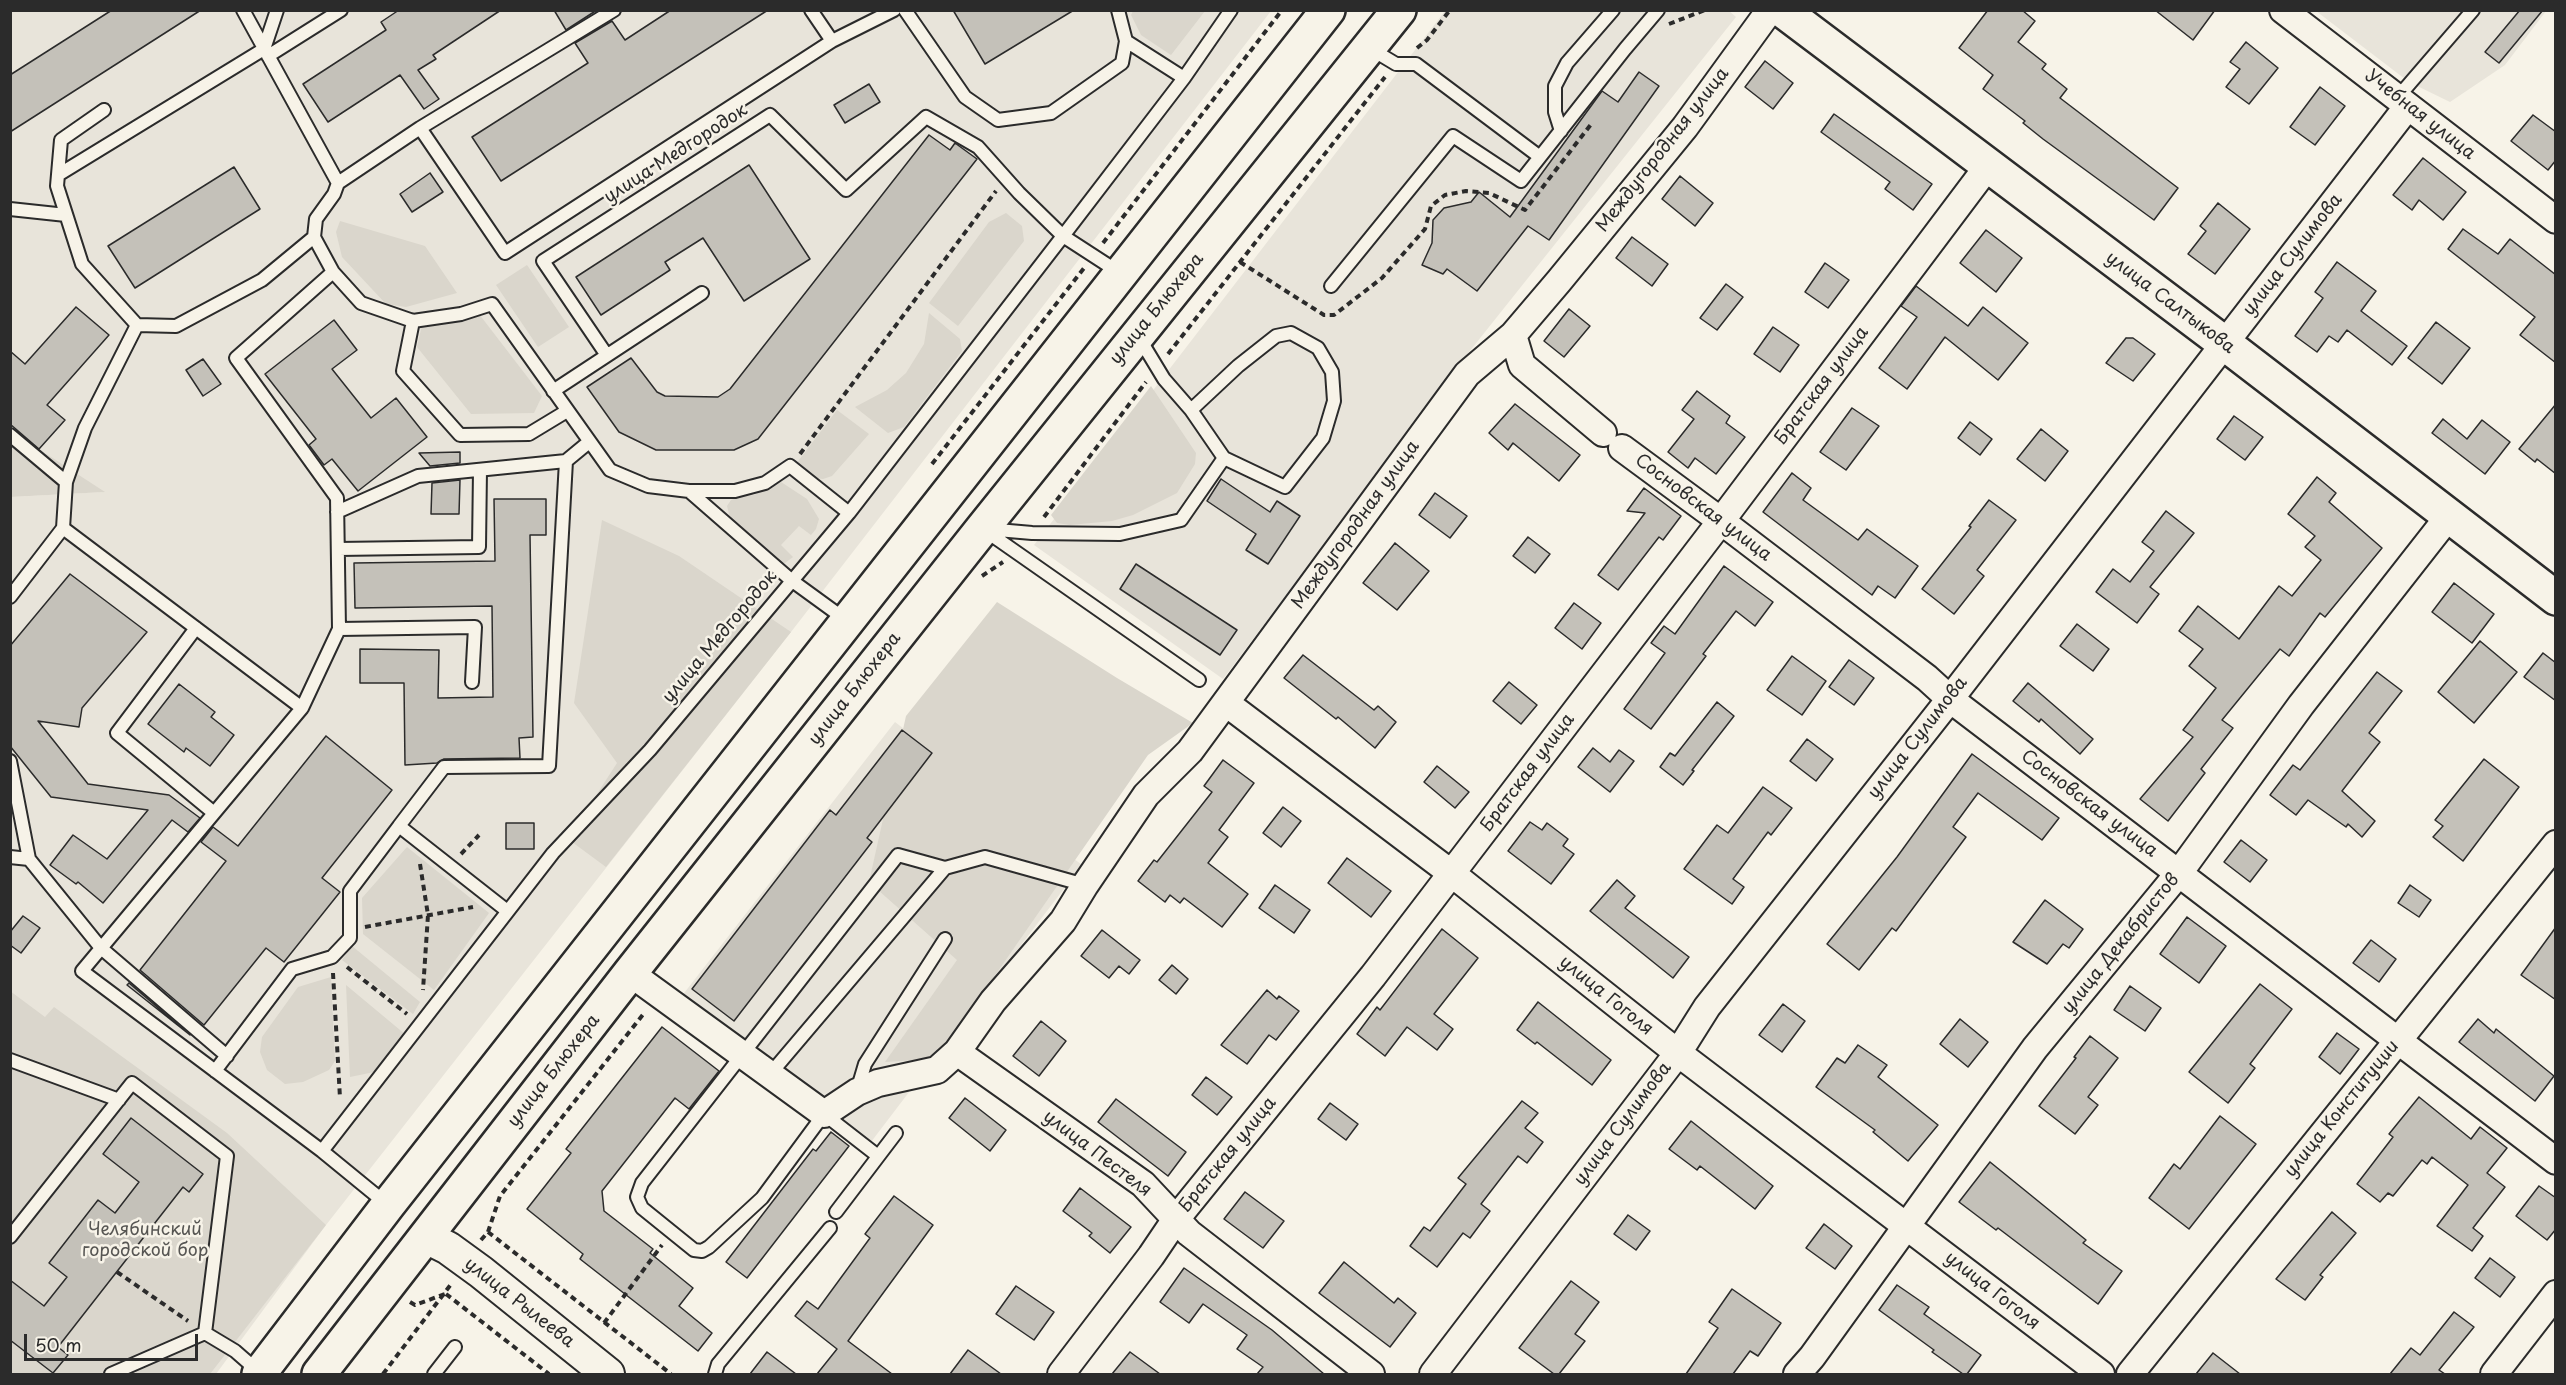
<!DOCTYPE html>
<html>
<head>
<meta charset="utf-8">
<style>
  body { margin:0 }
  #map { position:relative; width:2566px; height:1385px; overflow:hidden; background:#f7f3e8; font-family:"Playpen Sans",sans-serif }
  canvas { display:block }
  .frame { position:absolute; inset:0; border:12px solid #2b2b2b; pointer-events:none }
  .scale { position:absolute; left:24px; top:1334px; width:174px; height:27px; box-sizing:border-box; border:3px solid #2b2b2b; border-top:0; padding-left:8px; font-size:18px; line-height:21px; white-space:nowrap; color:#2b2b2b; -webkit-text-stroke:4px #f7f3e8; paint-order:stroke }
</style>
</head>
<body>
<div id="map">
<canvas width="2566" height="1385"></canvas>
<div class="frame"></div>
<div class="scale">50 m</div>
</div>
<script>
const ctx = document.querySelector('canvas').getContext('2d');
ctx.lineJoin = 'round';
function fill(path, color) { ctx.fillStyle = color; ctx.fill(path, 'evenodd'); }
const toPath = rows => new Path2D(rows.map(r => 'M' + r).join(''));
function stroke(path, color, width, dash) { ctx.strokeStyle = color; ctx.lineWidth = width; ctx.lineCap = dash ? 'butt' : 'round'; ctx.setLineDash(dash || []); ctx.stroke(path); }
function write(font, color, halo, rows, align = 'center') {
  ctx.font = font + ' "Playpen Sans",sans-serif'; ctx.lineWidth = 5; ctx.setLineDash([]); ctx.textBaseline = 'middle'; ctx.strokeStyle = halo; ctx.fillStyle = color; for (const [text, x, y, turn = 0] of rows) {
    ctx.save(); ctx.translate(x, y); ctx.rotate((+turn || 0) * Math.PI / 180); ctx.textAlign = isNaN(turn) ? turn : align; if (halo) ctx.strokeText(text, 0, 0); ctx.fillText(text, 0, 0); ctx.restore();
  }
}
fill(toPath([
  [1728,10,1736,17,1473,347,1223,679,1034,545,1445,11],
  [10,11,1271,11,791,632,326,1225,216,1374,11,1374,11,497,103,492,11,446],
  [2316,11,2546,11,2505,65,2450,102,2409,82],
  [895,722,1082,865,871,1142,681,997]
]), '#e8e4da');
fill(toPath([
  [1133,11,1133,10,1205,11,1171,55,1141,35,1131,15],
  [1006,213,1022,226,1024,241,958,326,929,303,989,222],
  [340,221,425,246,457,293,406,307,386,304,342,257,336,232],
  [527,265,569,327,538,347,496,285],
  [929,313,960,339,962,351,904,427,888,433,855,407,887,390,906,373,924,344],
  [479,314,542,396,534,413,471,414,417,347,422,325],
  [1151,386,1196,453,1195,464,1177,493,1133,515,1112,521,1070,525,1057,523,1051,515],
  [837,410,869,434,832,476,823,479,814,478,796,464],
  [11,431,105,492,11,497],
  [781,482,807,499,819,519,816,529,811,535,799,526,781,545,793,557,785,563,777,563,730,518,727,506,731,500,739,497,754,495],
  [602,520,679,556,791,632,606,867,568,839,617,763,574,703],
  [997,602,1117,678,1193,723,1148,755,937,1059,885,1062,957,960,869,882,906,716],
  [407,847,489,913,434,990,363,934,362,898],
  [352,946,420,1002,413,1014,342,960],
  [331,977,335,1061,329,1070,303,1082,285,1084,267,1070,260,1052,262,1037,298,987],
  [346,985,406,1035,379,1071,350,1077],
  [10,991,45,1017,54,1007,227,1133,326,1225,210,1374,11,1374]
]), '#dad6cc');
const building = toPath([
  [112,10,201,10,10,132,10,75,112,10],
  [399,10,501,10,433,55,436,59,418,70,439,99,424,109,400,75,328,122,303,84,386,30,381,22,399,10],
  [554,10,597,10,566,30,554,10],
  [671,10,768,10,501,181,472,137,588,63,575,43,612,21,625,40,671,10],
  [953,10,1074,10,985,64,953,10],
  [1988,10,2022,10,2035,21,2018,42,2046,64,2042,69,2067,89,2060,98,2178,188,2154,220,2043,139,2023,123,2025,121,1983,89,1993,75,1959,48,1988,10],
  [2155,10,2215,10,2193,40,2155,10],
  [2520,10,2543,10,2499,63,2485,52,2520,10],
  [2246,42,2278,68,2249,104,2226,87,2240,69,2230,62,2246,42],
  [1765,61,1793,83,1773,109,1745,87,1765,61],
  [1639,72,1659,86,1549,240,1528,226,1477,291,1447,269,1443,274,1422,265,1432,243,1433,220,1444,208,1471,202,1479,192,1510,217,1602,91,1618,102,1639,72],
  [869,84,880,102,845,123,834,105,869,84],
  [2320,87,2345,106,2315,145,2290,127,2320,87],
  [1834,114,1932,184,1913,210,1885,189,1890,182,1821,132,1834,114],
  [2533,115,2556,132,2556,160,2548,170,2511,141,2533,115],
  [929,135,950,150,955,143,977,159,758,439,734,450,656,450,619,432,587,387,631,358,657,392,665,396,718,397,730,389,929,135],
  [2423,158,2466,192,2443,220,2419,200,2412,210,2393,195,2423,158],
  [749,165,810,259,744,301,703,238,665,262,670,270,601,315,576,277,749,165],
  [234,167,260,209,135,288,108,246,234,167],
  [430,173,443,192,412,212,400,194,430,173],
  [1680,176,1713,203,1695,226,1662,199,1680,176],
  [2218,203,2250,229,2215,274,2188,254,2206,231,2200,226,2218,203],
  [2463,229,2498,254,2510,239,2556,275,2556,363,2520,335,2535,317,2448,249,2463,229],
  [1986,230,2022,258,1996,292,1960,263,1986,230],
  [1632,237,1668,264,1652,286,1616,258,1632,237],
  [2337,262,2376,291,2361,311,2407,346,2392,365,2347,330,2338,342,2329,336,2317,352,2295,336,2323,298,2315,292,2337,262],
  [1825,263,1849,280,1828,308,1805,292,1825,263],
  [1726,284,1743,297,1717,330,1700,318,1726,284],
  [1916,286,1968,326,1983,307,2028,343,1998,380,1945,337,1907,389,1879,368,1917,317,1901,306,1916,286],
  [76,307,109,335,47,405,65,420,39,449,10,424,10,351,25,364,76,307],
  [1569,309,1590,326,1564,357,1544,341,1569,309],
  [334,320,357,350,332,369,371,418,396,398,427,437,358,491,332,459,324,465,309,445,316,439,265,374,334,320],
  [2436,322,2470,348,2442,384,2408,358,2436,322],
  [1773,327,1799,345,1780,372,1754,354,1773,327],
  [2126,338,2133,338,2155,354,2133,381,2106,363,2126,338],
  [203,359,221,384,203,396,186,370,203,359],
  [1697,391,1730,416,1726,423,1745,437,1716,474,1695,458,1688,468,1668,452,1694,419,1682,410,1697,391],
  [1515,404,1580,455,1559,481,1513,443,1508,450,1489,433,1515,404],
  [2556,404,2556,474,2537,459,2535,462,2519,449,2556,404],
  [1852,408,1879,426,1846,470,1820,452,1852,408],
  [2234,416,2263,437,2245,460,2217,439,2234,416],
  [2443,419,2467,439,2482,420,2510,442,2485,474,2432,433,2443,419],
  [1970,422,1992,439,1980,455,1958,438,1970,422],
  [2041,429,2068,451,2045,481,2017,459,2041,429],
  [460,452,460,463,430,466,419,453,460,452],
  [1792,473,1811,488,1803,500,1858,540,1867,529,1918,566,1895,598,1878,586,1872,595,1763,512,1792,473],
  [2317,477,2336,493,2329,502,2382,548,2325,617,2320,613,2289,656,2280,649,2222,720,2233,728,2201,769,2205,773,2168,821,2140,799,2193,737,2183,730,2216,688,2189,666,2203,649,2179,631,2198,606,2239,639,2279,586,2292,596,2321,560,2305,547,2315,536,2288,514,2317,477],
  [1221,479,1270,512,1277,501,1300,516,1268,564,1246,550,1256,534,1207,501,1221,479],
  [460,480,459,514,431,514,432,483,460,480],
  [1644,488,1681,516,1663,540,1659,537,1618,590,1598,575,1645,513,1627,511,1644,488],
  [1435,493,1467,516,1450,538,1419,515,1435,493],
  [494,499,546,499,546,535,530,535,533,737,519,738,520,758,444,759,437,763,405,765,404,683,360,683,360,649,439,650,438,698,493,697,492,606,355,608,354,563,495,561,494,499],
  [1989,500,2016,520,1977,570,1984,576,1954,614,1922,589,1971,527,1969,526,1989,500],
  [2166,511,2194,533,2150,587,2159,594,2137,623,2096,592,2113,569,2130,582,2154,551,2142,542,2166,511],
  [1528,537,1550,554,1535,573,1513,556,1528,537],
  [1395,543,1429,571,1397,610,1363,583,1395,543],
  [1136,564,1237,630,1220,655,1120,589,1136,564],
  [1724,566,1773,602,1755,626,1736,611,1703,654,1706,656,1651,729,1624,709,1665,653,1651,643,1664,626,1675,634,1724,566],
  [70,574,147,632,82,708,79,727,38,721,88,784,169,795,200,818,188,832,172,820,103,903,78,882,76,884,50,865,73,835,107,859,148,810,51,797,10,746,10,646,70,574],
  [2454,583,2494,614,2472,643,2432,612,2454,583],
  [1574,603,1601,623,1582,649,1555,628,1574,603],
  [2077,624,2109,649,2093,671,2060,646,2077,624],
  [2480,641,2517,672,2474,723,2438,692,2480,641],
  [2543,653,2556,663,2556,701,2524,677,2543,653],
  [1303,655,1374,710,1378,706,1396,722,1375,748,1338,717,1336,719,1284,678,1303,655],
  [1792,656,1826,681,1802,715,1767,690,1792,656],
  [1849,660,1874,678,1854,705,1829,687,1849,660],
  [2377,672,2402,691,2369,733,2380,742,2342,791,2375,821,2362,837,2348,824,2346,827,2308,800,2296,815,2270,795,2293,765,2300,770,2377,672],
  [1509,682,1537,705,1521,724,1493,701,1509,682],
  [2028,683,2093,739,2080,754,2041,719,2039,722,2013,701,2028,683],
  [179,684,215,712,211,717,234,735,210,766,186,748,184,752,148,724,179,684],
  [1717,702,1734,716,1692,770,1694,771,1683,785,1660,767,1670,753,1675,756,1717,702],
  [902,730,932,753,867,838,872,842,734,1021,692,989,830,810,836,815,902,730],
  [326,736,392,790,322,878,340,892,284,962,266,948,204,1025,140,970,226,861,201,842,213,827,238,846,326,736],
  [1807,739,1833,759,1816,781,1790,761,1807,739],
  [1593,748,1610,762,1619,750,1634,761,1610,792,1578,767,1593,748],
  [1972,754,2059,818,2042,840,1978,793,1953,827,1966,837,1896,931,1892,928,1859,970,1827,944,1897,857,1972,754],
  [2484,759,2519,787,2463,861,2433,837,2443,826,2435,820,2484,759],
  [1223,760,1254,783,1219,830,1228,837,1208,863,1248,894,1222,927,1184,898,1180,903,1170,895,1165,902,1138,881,1154,860,1157,862,1212,792,1204,786,1223,760],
  [1437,766,1469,792,1455,808,1424,782,1437,766],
  [1763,787,1792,808,1771,835,1768,832,1733,879,1744,887,1732,904,1684,869,1717,825,1728,833,1763,787],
  [1283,807,1301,821,1281,847,1263,833,1283,807],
  [1530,822,1542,830,1547,823,1568,839,1563,846,1574,854,1551,884,1508,851,1530,822],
  [506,823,534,823,534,849,506,849,506,823],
  [2241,840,2267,860,2250,882,2224,862,2241,840],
  [1347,858,1391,891,1371,917,1328,883,1347,858],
  [1617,880,1635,896,1625,908,1689,957,1673,978,1590,911,1617,880],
  [1275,885,1310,910,1294,933,1259,908,1275,885],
  [2410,885,2431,900,2419,917,2398,903,2410,885],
  [2045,900,2083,929,2069,948,2063,944,2047,964,2013,942,2045,900],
  [23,916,40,928,21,953,10,945,10,932,23,916],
  [2187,917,2226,946,2199,983,2160,954,2187,917],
  [2556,927,2556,1000,2521,975,2556,927],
  [1442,929,1478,958,1434,1014,1453,1029,1437,1050,1407,1027,1385,1056,1357,1034,1377,1007,1380,1010,1442,929],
  [1102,930,1140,960,1129,974,1119,966,1109,978,1081,956,1102,930],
  [2371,940,2396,959,2379,982,2353,963,2371,940],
  [1172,965,1188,979,1176,994,1159,980,1172,965],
  [129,983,190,1035,127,985,129,983],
  [2260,984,2292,1009,2250,1064,2255,1068,2228,1103,2189,1072,2260,984],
  [2130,986,2161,1008,2145,1031,2114,1010,2130,986],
  [1267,990,1277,999,1279,996,1299,1011,1276,1040,1269,1035,1247,1064,1221,1045,1267,990],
  [1538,1002,1611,1060,1592,1085,1537,1042,1535,1044,1517,1030,1538,1002],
  [1783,1004,1805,1021,1782,1052,1759,1035,1783,1004],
  [1960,1019,1988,1042,1968,1067,1940,1044,1960,1019],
  [2478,1019,2494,1033,2496,1029,2554,1076,2535,1101,2459,1042,2478,1019],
  [1041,1021,1066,1041,1039,1076,1013,1056,1041,1021],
  [662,1027,719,1071,689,1109,675,1098,602,1191,604,1211,653,1249,650,1253,693,1288,679,1306,712,1333,698,1351,580,1259,583,1254,527,1209,571,1153,566,1149,662,1027],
  [2337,1033,2359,1049,2340,1074,2319,1057,2337,1033],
  [2090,1036,2118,1058,2088,1097,2098,1105,2075,1134,2039,1106,2076,1058,2074,1057,2090,1036],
  [1858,1045,1887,1065,1878,1077,1938,1125,1908,1161,1873,1132,1875,1130,1816,1087,1837,1058,1845,1063,1858,1045],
  [1206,1077,1232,1097,1217,1115,1192,1095,1206,1077],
  [2419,1097,2471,1139,2480,1127,2507,1148,2487,1173,2505,1187,2473,1228,2483,1236,2472,1251,2437,1226,2468,1185,2432,1157,2427,1164,2422,1160,2393,1196,2388,1193,2380,1202,2357,1184,2393,1137,2389,1134,2419,1097],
  [965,1098,1006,1130,990,1151,949,1118,965,1098],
  [1116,1099,1186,1152,1168,1176,1098,1122,1116,1099],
  [1522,1101,1538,1113,1525,1128,1543,1142,1527,1163,1518,1156,1481,1204,1490,1211,1470,1238,1463,1233,1437,1267,1410,1246,1424,1227,1430,1231,1466,1184,1458,1178,1522,1101],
  [1330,1103,1358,1124,1346,1140,1318,1119,1330,1103],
  [2220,1116,2256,1144,2189,1229,2149,1198,2174,1164,2180,1169,2220,1116],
  [131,1118,203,1174,189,1192,183,1187,58,1347,68,1355,53,1373,10,1340,10,1280,44,1306,67,1277,49,1263,98,1200,115,1213,139,1182,103,1154,131,1118],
  [1691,1121,1773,1186,1755,1209,1700,1166,1697,1170,1669,1149,1691,1121],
  [831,1132,849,1146,747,1278,726,1262,813,1149,816,1151,831,1132],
  [1990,1162,2086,1240,2083,1243,2122,1271,2098,1304,1998,1228,1996,1230,1959,1202,1990,1162],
  [2539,1186,2556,1198,2556,1229,2547,1240,2516,1216,2539,1186],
  [1080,1188,1131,1227,1110,1253,1089,1236,1092,1233,1063,1211,1080,1188],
  [1245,1192,1284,1221,1263,1248,1224,1219,1245,1192],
  [894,1196,933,1225,848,1341,892,1374,817,1374,837,1349,795,1316,807,1301,818,1309,870,1238,865,1234,894,1196],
  [2332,1212,2356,1233,2320,1275,2323,1277,2305,1300,2276,1279,2332,1212],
  [1628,1215,1650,1231,1636,1250,1614,1234,1628,1215],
  [1824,1224,1852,1246,1835,1269,1806,1248,1824,1224],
  [2490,1258,2515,1277,2500,1297,2475,1278,2490,1258],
  [1344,1262,1394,1303,1398,1298,1416,1313,1390,1347,1319,1293,1344,1262],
  [1184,1268,1272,1330,1324,1374,1257,1374,1263,1367,1237,1349,1247,1335,1203,1304,1189,1323,1160,1302,1184,1268],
  [1571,1281,1599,1302,1575,1334,1585,1341,1559,1374,1554,1374,1519,1348,1571,1281],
  [1897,1285,1929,1307,1924,1314,1981,1355,1967,1374,1963,1374,1932,1352,1934,1350,1879,1310,1897,1285],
  [1016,1286,1054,1312,1034,1340,996,1314,1016,1286],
  [1732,1289,1781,1323,1758,1356,1750,1351,1733,1374,1686,1374,1718,1328,1709,1322,1732,1289],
  [2454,1312,2474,1327,2439,1370,2445,1374,2390,1374,2411,1348,2420,1355,2454,1312],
  [968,1350,1001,1374,950,1374,968,1350],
  [767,1352,796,1374,750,1374,767,1352],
  [1130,1352,1160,1374,1112,1374,1130,1352],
  [2213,1353,2240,1374,2196,1374,2213,1353]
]);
fill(building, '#c4c1b9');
stroke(building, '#2b2b2b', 1.5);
const service = toPath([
  [243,10,338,183,420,128,614,10],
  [811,10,832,41],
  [905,10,965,97,998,120,1051,113,1122,63,1126,41],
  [1118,10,1126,41,1184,78],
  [1371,49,1396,64,1416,64,1540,157],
  [268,56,341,10],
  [2398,97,2473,10],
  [104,110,61,140,57,186,82,264,137,325,176,326,262,280,314,237,333,272,361,303,413,321,461,314,492,304,610,470,648,486,689,491,735,491,765,483,790,466,849,513],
  [420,128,505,253,832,41,894,10],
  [1561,131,1555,112,1555,86,1567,63,1613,10],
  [58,175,264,49,277,10],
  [10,209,66,215],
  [314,237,316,219,334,194,338,183],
  [1331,286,1453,136,1521,181,1625,49,1658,10],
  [413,321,403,371,460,435,529,434,567,411],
  [606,354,543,261,770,115,846,190,926,117,978,147,1019,193,1063,236,1120,273],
  [553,391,702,293],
  [1191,410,1238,366,1276,336,1291,333,1318,348,1332,372,1334,401,1323,438,1285,487,1224,458],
  [10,435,66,482],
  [689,491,791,580,846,620],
  [337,512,418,476,566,461],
  [63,528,66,482,85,428,137,325],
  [983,529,1199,680],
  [986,529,1032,533,1120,534,1181,520,1224,458,1191,410,1164,379,1138,336],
  [338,549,479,547,480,470],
  [10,597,63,528,302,708,82,971,322,1151,388,1205],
  [196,628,117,733,214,813],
  [339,629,475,627,472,682],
  [302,708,339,629,337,498,236,358,333,272],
  [10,761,29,859],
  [399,826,444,767,549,766,566,461,589,442],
  [10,857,29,859,101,948,227,1056],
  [10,1060,119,1100],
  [215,1071,292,969,332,957,350,938,350,891,399,826,506,910],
  [771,1073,945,868],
  [857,1091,865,1064,945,939],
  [322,1151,553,853,650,750,849,513,1063,236,1184,78,1231,10],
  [878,1156,824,1114,762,1198,709,1247,702,1251,694,1250,642,1208,637,1197,642,1183,898,855,945,868,985,857,1085,885],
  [836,1212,896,1133],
  [10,1237,132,1083,227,1156,205,1333],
  [205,1333,235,1351,259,1372],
  [111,1374,205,1333],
  [434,1374,455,1347],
  [715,1374,718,1364,830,1228]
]);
const minor = toPath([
  [2283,10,2556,220],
  [1513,335,1522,365,1603,433],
  [1622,448,1721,521,1927,678,1950,699,2556,1161],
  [1226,703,1451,873,1678,1053,2101,1374],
  [630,973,824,1114,857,1092,878,1083,937,1070,957,1052,993,1001,1063,921,1085,885,1146,795,1190,751,1467,374,1513,335,1559,281,1685,127,1770,10],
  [957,1052,1143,1184,1189,1233,1371,1374],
  [1061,1374,1151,1256,1176,1219,1373,976,1721,521,1988,166],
  [1433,1374,1678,1053,1707,1007,1950,699,2408,106],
  [1797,1374,1812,1357,2035,1048,2179,873,2301,705,2449,516],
  [2130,1374,2556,844],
  [2494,1374,2556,1294]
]);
const tertiary = toPath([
  [426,1237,448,1248,481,1272,608,1374]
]);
const secondary = toPath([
  [1782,10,2224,343,2556,598]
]);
const primary = toPath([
  [259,1374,388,1205,1328,10],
  [319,1374,630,973,982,529,1399,10]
]);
stroke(service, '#2b2b2b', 16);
stroke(minor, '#2b2b2b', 30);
stroke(tertiary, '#2b2b2b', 36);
stroke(secondary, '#2b2b2b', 38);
stroke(primary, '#2b2b2b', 38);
stroke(toPath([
  [1669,24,1705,10],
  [1417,48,1427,40,1450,10],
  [1103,243,1282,10],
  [1240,262,1324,315,1334,315,1382,278,1425,229,1431,206,1445,195,1466,191,1489,193,1525,210,1592,123],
  [1168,354,1385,77],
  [800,454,996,191],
  [932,464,1084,268],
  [1044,517,1146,382],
  [982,576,1003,562],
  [461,854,479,835],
  [420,864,428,915,423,990],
  [365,927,473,907],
  [347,967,407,1014],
  [333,973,340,1098],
  [488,1232,671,1374],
  [481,1240,488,1232,500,1196,645,1012],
  [117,1272,188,1321],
  [446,1294,549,1374],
  [410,1302,415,1305,445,1294],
  [604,1323,662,1245],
  [383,1374,452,1283]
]), '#2b2b2b', 4, [6, 4.5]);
stroke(service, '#f7f3e8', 12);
stroke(minor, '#f7f3e8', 26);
stroke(tertiary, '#f7f3e8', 32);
stroke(secondary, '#f7f3e8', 33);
stroke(primary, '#f7f3e8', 33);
write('18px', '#2b2b2b', '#f7f3e8', [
  ["Учебная улица",2420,115,38],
  ["Междугородная улица",1663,150,-52],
  ["улица Медгородок",676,154,-33],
  ["улица Сулимова",2293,255,-52],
  ["улица Салтыкова",2170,303,37],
  ["улица Блюхера",1157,309,-51],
  ["Братская улица",1822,386,-53],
  ["Сосновская улица",1703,508,37],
  ["Междугородная улица",1356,525,-54],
  ["улица Медгородок",720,637,-50],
  ["улица Блюхера",855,689,-52],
  ["улица Сулимова",1918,738,-52],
  ["Братская улица",1528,773,-53],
  ["Сосновская улица",2089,804,37],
  ["улица Декабристов",2121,944,-51],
  ["улица Гоголя",1606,996,39],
  ["улица Блюхера",554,1071,-52],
  ["улица Конституции",2342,1109,-51],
  ["улица Сулимова",1623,1124,-53],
  ["улица Пестеля",1097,1154,37],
  ["Братская улица",1228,1155,-51],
  ["улица Гоголя",1992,1291,38],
  ["улица Рылеева",519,1303,38]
]);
write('18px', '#575653', '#f7f3e8', [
  ["Челябинский",145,1230],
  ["городской бор",145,1251]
]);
</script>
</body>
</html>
